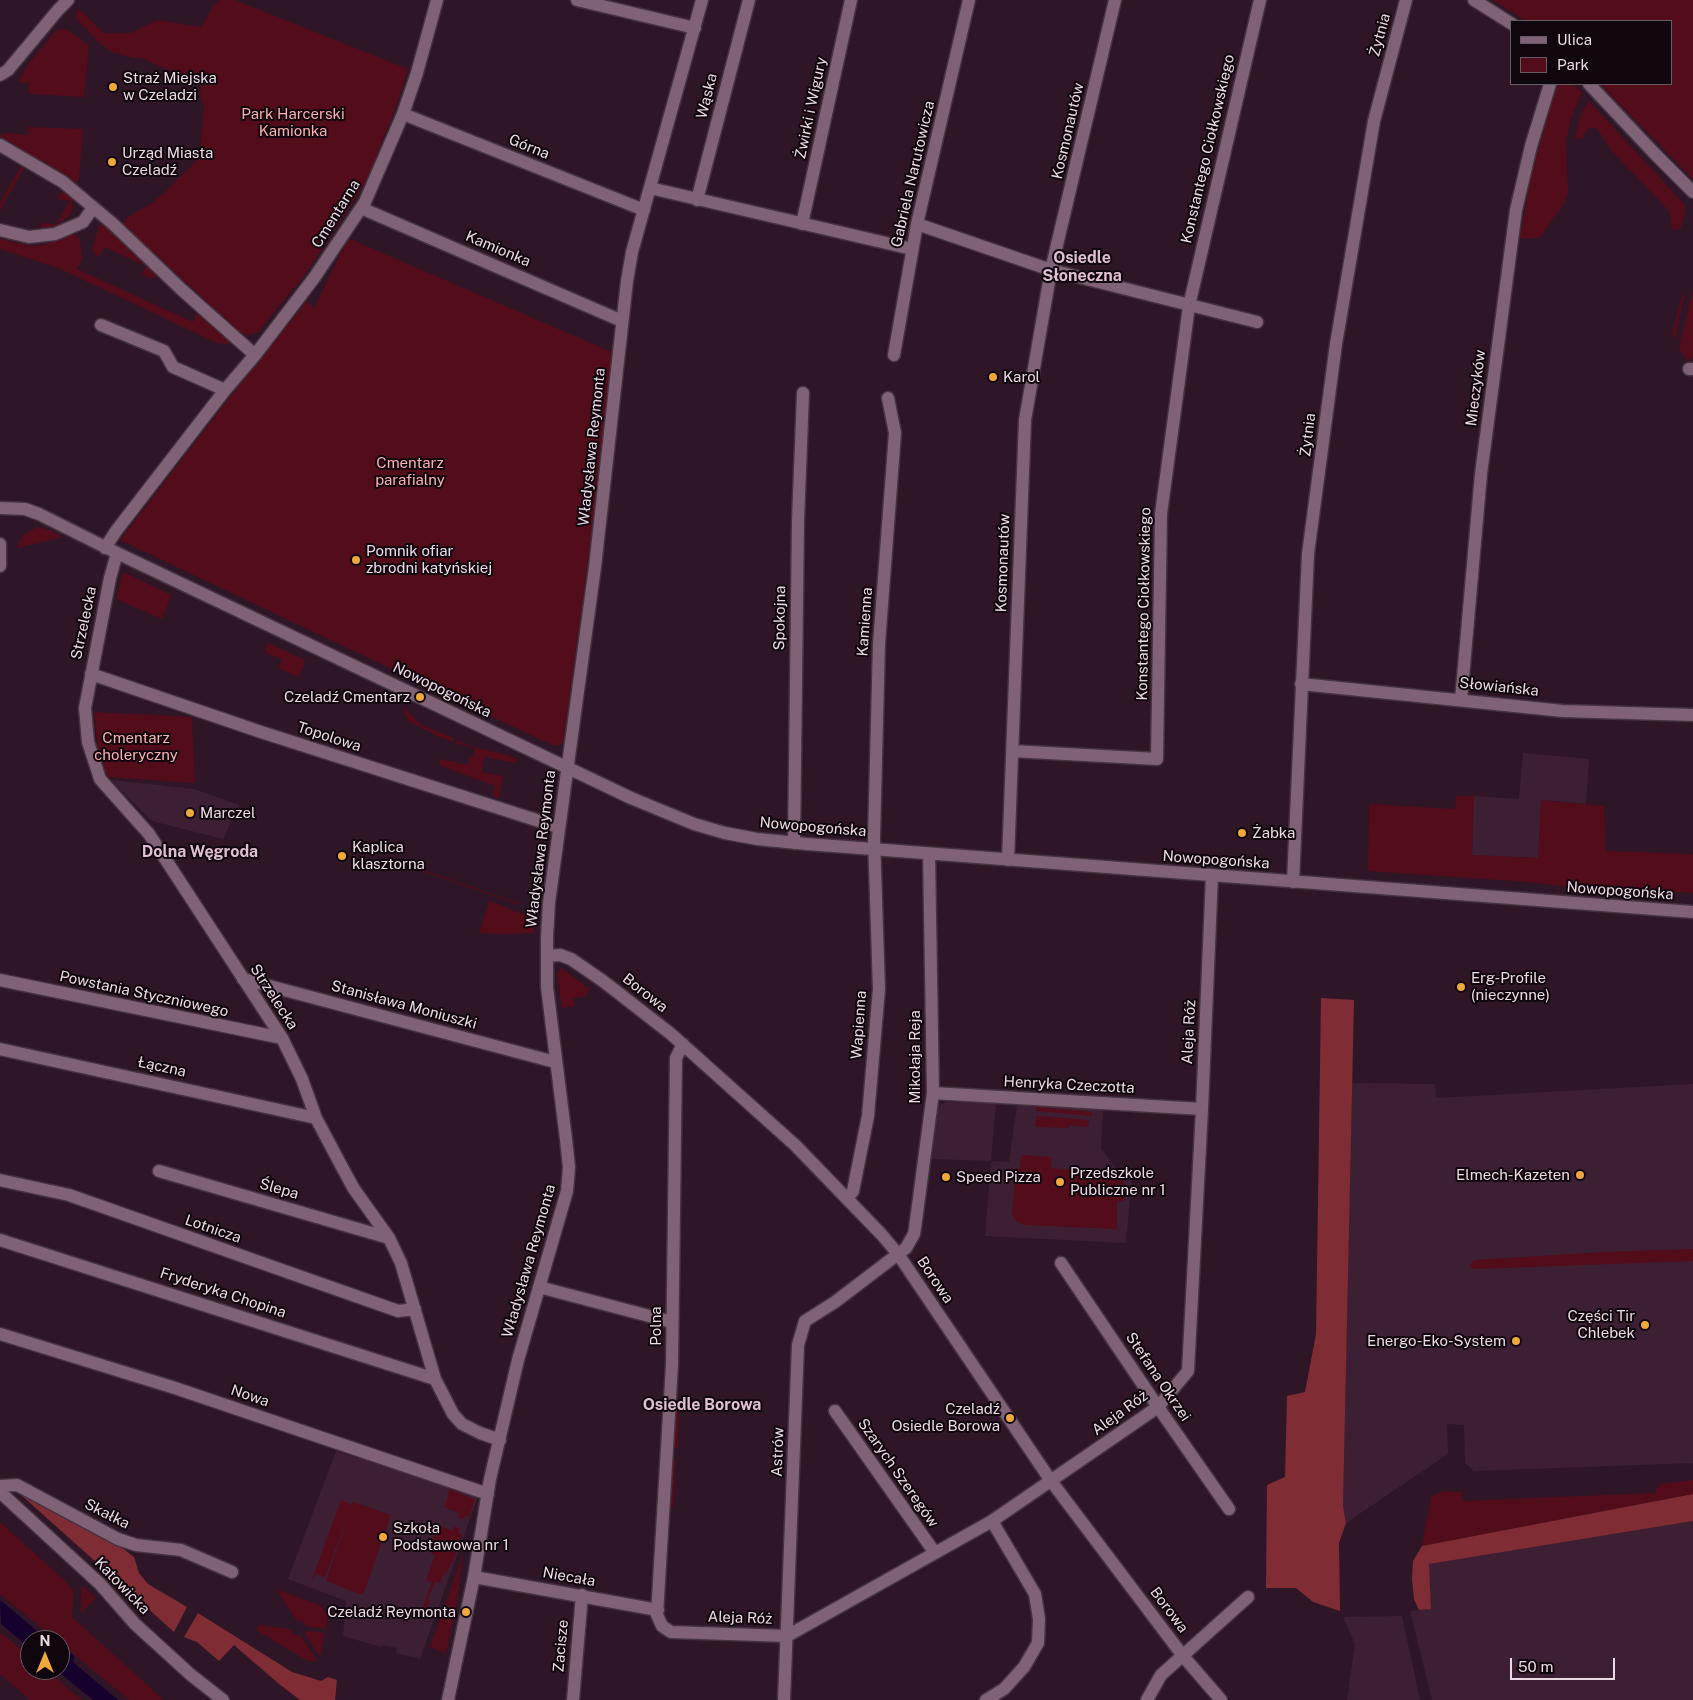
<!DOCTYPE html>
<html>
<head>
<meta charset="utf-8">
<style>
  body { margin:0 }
  #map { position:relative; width:1693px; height:1700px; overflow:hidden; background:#2e1627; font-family:"Public Sans",sans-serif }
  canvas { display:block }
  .legend { position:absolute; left:1510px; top:20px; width:162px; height:65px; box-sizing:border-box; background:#10060d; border:1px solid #685b63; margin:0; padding:6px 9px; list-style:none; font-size:15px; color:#ebdae4 }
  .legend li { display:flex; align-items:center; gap:10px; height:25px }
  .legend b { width:25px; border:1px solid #685b63 }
  .north { position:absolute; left:20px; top:1630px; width:50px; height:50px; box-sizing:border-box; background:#10060d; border:1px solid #685b63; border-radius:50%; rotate:0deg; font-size:14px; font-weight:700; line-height:20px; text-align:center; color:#ebdae4 }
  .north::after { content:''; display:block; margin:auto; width:18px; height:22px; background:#eea83c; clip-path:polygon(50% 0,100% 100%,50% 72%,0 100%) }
  .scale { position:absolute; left:1510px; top:1658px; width:105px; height:22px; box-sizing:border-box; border:2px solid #ebdae4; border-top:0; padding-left:6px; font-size:15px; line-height:18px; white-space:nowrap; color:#ebdae4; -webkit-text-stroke:4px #10060d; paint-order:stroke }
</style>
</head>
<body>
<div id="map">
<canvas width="1693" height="1700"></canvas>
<ul class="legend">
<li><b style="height:6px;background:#7f6275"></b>Ulica</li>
<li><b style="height:14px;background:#530c19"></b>Park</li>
</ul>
<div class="north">N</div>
<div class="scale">50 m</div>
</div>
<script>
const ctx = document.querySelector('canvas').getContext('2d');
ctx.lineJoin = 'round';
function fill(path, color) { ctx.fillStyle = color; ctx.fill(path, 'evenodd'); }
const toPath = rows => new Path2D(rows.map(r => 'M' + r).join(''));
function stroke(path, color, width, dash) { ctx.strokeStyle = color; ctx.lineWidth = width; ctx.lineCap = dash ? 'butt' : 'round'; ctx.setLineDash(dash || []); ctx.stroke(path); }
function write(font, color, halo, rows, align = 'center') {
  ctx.font = font + ' "Public Sans",sans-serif'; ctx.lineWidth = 4; ctx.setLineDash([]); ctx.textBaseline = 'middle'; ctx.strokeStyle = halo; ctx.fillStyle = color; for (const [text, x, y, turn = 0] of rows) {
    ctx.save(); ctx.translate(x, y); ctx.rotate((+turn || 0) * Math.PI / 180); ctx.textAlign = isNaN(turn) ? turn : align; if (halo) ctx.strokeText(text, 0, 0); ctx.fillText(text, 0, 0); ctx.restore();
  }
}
fill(toPath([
  [1523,753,1589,759,1586,804,1541,800,1539,858,1472,855,1474,796,1519,799],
  [111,780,194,789,239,805,223,839,152,821],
  [1352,1083,1435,1084,1436,1098,1693,1084,1693,1463,1474,1471,1465,1463,1464,1425,1447,1424,1448,1454,1346,1523,1343,1506],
  [948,1102,996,1103,991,1161,1009,1162,1017,1105,1103,1110,1101,1149,1117,1169,1132,1172,1126,1243,985,1236,991,1161,931,1159,938,1105],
  [336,1451,357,1458,360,1457,478,1496,420,1659,396,1653,397,1648,382,1645,381,1647,343,1636,346,1601,288,1579],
  [1693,1521,1693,1700,1432,1700,1410,1611,1431,1609,1428,1564],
  [1402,1616,1420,1700,1347,1700,1355,1644,1343,1617]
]), '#3d1f34');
fill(toPath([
  [220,0,235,0,408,69,397,104,366,182,304,276,258,332,247,335,240,332,122,224,128,217,155,201,199,159,204,107,200,94,201,85,142,58,134,58,112,52,99,43,75,17,78,8,104,33,131,33,157,20,201,27,213,6],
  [1493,0,1693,0,1693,179,1600,84,1672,84,1672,21,1526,21],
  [61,29,69,31,89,46,84,97,29,94,29,83,18,82,27,66,52,35,56,31],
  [1559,84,1572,84,1582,93,1571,118,1566,141,1568,192,1565,202,1539,238,1520,238,1530,180,1554,93],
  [1589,101,1685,205,1685,214,1681,228,1672,230,1669,211,1610,149,1597,128,1588,128,1583,139,1575,139,1581,114],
  [28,127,83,129,79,180,76,182,63,173,0,137,0,135,3,135,4,133,27,135],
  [22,164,25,166,0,211,0,203],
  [63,189,74,196,72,200,73,207,71,213,68,217,57,224,55,228,43,231,41,229,41,223,56,224,70,201,57,199],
  [101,225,109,227,157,274,156,276,153,279,142,275,146,266,104,247,99,257,93,252,92,249,99,226],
  [72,233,76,235,80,239,82,259,77,269,193,322,198,310,236,344,217,343,58,268,0,249,0,239,32,246,44,245],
  [348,238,614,353,587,568,563,742,560,745,554,746,120,540,230,397,307,301,314,308],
  [1685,292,1675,340,1672,333,1681,298],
  [1692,292,1693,292,1693,356,1688,362,1679,348],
  [38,527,50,530,63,537,17,548,21,538,26,533],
  [123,572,171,595,162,619,116,599],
  [267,643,303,659,305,663,299,677,278,668,282,659,268,654,265,648],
  [403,706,421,725,454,738,453,742,434,735,432,733,408,721],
  [94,712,192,717,195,783,108,777,99,759],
  [457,740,473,747,508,755,516,759,515,763,484,757,482,772,503,776,499,798,492,796,495,786,439,765,440,759,468,765,469,758,473,758,474,748,456,743],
  [1456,796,1474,796,1472,855,1538,858,1541,800,1604,806,1606,851,1693,854,1693,893,1679,892,1662,898,1528,882,1368,871,1369,804,1455,809],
  [423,870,522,904,518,904,424,872],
  [489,901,535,919,534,933,500,934,479,933],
  [561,968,590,989,585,996,573,998,574,1006,562,1008,557,973],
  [1036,1107,1092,1112,1092,1116,1036,1111],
  [1036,1116,1089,1120,1088,1127,1069,1125,1069,1128,1035,1127],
  [1021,1155,1052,1157,1051,1168,1089,1171,1089,1173,1124,1175,1124,1201,1117,1201,1117,1229,1024,1225,1016,1221,1012,1214,1016,1169,1020,1169],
  [1693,1249,1693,1261,1477,1269,1471,1268,1470,1265,1474,1260,1605,1252],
  [677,1404,679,1404,678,1448,673,1446,675,1405],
  [674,1460,676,1460,673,1508,669,1506,673,1461],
  [1693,1480,1693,1494,1422,1546,1431,1496,1445,1491,1462,1492,1463,1501,1654,1493,1660,1484],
  [450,1489,475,1499,469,1517,465,1515,464,1519,458,1518,459,1513,444,1507],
  [341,1500,352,1505,353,1502,391,1515,363,1595,326,1581,351,1508,325,1577,316,1574,314,1579,312,1579],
  [0,1522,65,1581,74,1592,72,1617,164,1700,129,1700,60,1643,60,1640,56,1640,0,1594],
  [439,1525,453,1531,454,1526,460,1529,458,1533,462,1535,453,1562,451,1562,447,1573,444,1572,440,1583,435,1582,428,1599,430,1600,426,1610,422,1609,432,1582,426,1580,435,1555,429,1552,437,1526],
  [463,1554,456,1608,451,1608,449,1619,453,1619,446,1653,430,1647],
  [81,1587,84,1587,96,1598,81,1613],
  [279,1590,321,1606,328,1616,326,1629,306,1626,302,1621,296,1620,278,1592],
  [259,1625,290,1629,294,1635,301,1636,318,1662,306,1660,256,1630],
  [306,1631,325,1633,320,1657,305,1634],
  [0,1632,30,1657,30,1670,46,1670,82,1700,30,1700,0,1674]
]), '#530c19');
fill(toPath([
  [1321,998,1354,1000,1343,1506,1346,1523,1339,1543,1340,1611,1313,1602,1296,1588,1266,1588,1267,1485,1285,1477,1287,1396,1305,1392,1316,1334],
  [20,1494,116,1543,134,1557,139,1573,148,1584,187,1607,174,1632],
  [1693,1494,1693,1521,1429,1564,1431,1609,1419,1610,1414,1599,1412,1579,1413,1561,1422,1546],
  [198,1613,292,1672,321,1681,328,1677,337,1680,335,1700,300,1700,279,1684,234,1645,219,1661,197,1642,184,1637]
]), '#802c35');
fill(toPath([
  [0,1600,48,1640,30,1640,30,1648,1,1624],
  [60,1650,69,1658,71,1653,74,1656,73,1662,118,1700,93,1700,56,1670,60,1670]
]), '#16002d');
const minor = toPath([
  [577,0,695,28],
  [1474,0,1512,24],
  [0,75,8,70,58,10,68,0],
  [1589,84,1656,155,1693,192],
  [403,114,644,210],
  [0,145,63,182,112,223,181,289,255,355],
  [650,188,912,249],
  [697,200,749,0],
  [361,208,622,321],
  [802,224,851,0],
  [917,224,1051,270,1257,322],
  [0,230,29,237,55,234,83,222,93,208],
  [101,325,164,351,173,367,225,390],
  [894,355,917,224,969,0],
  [1689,369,1693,369],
  [0,508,25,509,39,514,117,553,631,798,694,824,725,833,757,839,807,844,1693,912],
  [0,544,0,566],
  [105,548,116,531,225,390,255,355,314,278,365,202,403,114,417,73,437,0],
  [117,553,110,578,85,708,88,742,100,779,149,834,282,1038,302,1079,316,1118,343,1169,354,1189,389,1238,401,1263,435,1379,453,1414,462,1424,480,1433,500,1440],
  [91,674,261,732,558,827],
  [1301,684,1563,711,1693,715],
  [1461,700,1481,474,1516,210,1531,146,1550,84],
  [1012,751,1157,759,1161,514,1189,306,1260,0],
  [794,843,798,521,803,393],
  [1008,860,1025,420,1051,270,1115,0],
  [1293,882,1308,554,1336,344,1374,121,1406,0],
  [547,956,560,955,571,959,603,981,671,1034,795,1145,882,1235,898,1254,1051,1481,1183,1656,1221,1700],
  [243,979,555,1062],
  [0,980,282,1038],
  [683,1044,676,1058,672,1365,657,1615,662,1626,671,1632,787,1636,992,1521,1158,1407,1188,1371,1202,1109,1212,875],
  [0,1049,316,1118],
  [933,1093,1202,1109],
  [159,1171,389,1238],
  [0,1180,69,1195,398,1311,415,1309],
  [847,1199,853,1191,868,1116,879,989,874,838,879,644,895,433,888,398],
  [0,1240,435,1379],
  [1061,1263,1158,1407,1229,1509],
  [539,1287,672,1322],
  [0,1334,175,1388,488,1494],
  [835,1411,935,1553],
  [0,1486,17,1485,118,1539,136,1545,181,1550,232,1572],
  [0,1492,100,1584,135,1624,191,1675,223,1700],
  [474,1577,658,1610],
  [448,1700,474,1577,490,1479,518,1360,567,1191,569,1167,566,1139,547,987,547,937,549,903,595,567,627,281,632,252,702,0],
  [573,1700,582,1595],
  [784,1700,798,1345,805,1321,835,1302,906,1248,914,1234,915,1228,933,1093,929,854],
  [986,1700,1004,1689,1024,1667,1038,1643,1039,1619,1035,1594,992,1521],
  [1147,1700,1161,1675,1248,1597]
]);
stroke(minor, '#44323f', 15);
stroke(minor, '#7f6275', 12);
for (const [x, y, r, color] of [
  [113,87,5,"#eea83c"],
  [112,162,5,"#eea83c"],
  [993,377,5,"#eea83c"],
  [356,560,5,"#eea83c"],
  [420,697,5,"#eea83c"],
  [190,813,5,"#eea83c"],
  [1242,833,5,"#eea83c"],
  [342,856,5,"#eea83c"],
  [1461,987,5,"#eea83c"],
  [1580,1175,5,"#eea83c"],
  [946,1177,5,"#eea83c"],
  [1060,1182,5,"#eea83c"],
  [1645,1325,5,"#eea83c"],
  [1516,1341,5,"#eea83c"],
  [1010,1418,5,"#eea83c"],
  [383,1537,5,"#eea83c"],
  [466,1612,5,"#eea83c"]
]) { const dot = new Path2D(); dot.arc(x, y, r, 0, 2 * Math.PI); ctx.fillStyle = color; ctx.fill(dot); stroke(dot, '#10060d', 2); }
write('15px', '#ebdae4', '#10060d', [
  ["Żytnia",1380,35,-75],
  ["Wąska",707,96,-76],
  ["Żwirki i Wigury",811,108,-78],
  ["Kosmonautów",1068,131,-77],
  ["Górna",529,147,22],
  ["Konstantego Ciołkowskiego",1208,149,-77],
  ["Gabriela Narutowicza",913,174,-77],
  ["Cmentarna",336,214,-58],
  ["Kamionka",498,249,23],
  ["Mieczyków",1476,388,-83],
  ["Żytnia",1308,435,-83],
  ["Władysława Reymonta",592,447,-84],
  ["Kosmonautów",1003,563,-88],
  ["Konstantego Ciołkowskiego",1144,604,-89],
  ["Spokojna",780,618,-89],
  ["Kamienna",865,622,-86],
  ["Strzelecka",84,623,-78],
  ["Słowiańska",1499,687,6],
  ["Nowopogońska",442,690,26],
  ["Topolowa",329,737,18],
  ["Nowopogońska",813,827,5],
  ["Władysława Reymonta",541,849,-83],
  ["Nowopogońska",1216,860,4],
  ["Nowopogońska",1620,891,4],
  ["Borowa",645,993,38],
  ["Powstania Styczniowego",144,994,12],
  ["Strzelecka",274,997,57],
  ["Stanisława Moniuszki",404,1005,15],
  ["Wapienna",859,1025,-86],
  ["Aleja Róż",1189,1032,-87],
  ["Mikołaja Reja",915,1057,-90],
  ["Łączna",162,1067,12],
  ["Henryka Czeczotta",1069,1085,3],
  ["Ślepa",279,1189,16],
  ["Lotnicza",213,1229,19],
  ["Władysława Reymonta",529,1261,-74],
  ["Borowa",935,1280,56],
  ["Fryderyka Chopina",223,1293,18],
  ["Polna",656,1326,-90],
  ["Stefana Okrzei",1158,1377,56],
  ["Nowa",250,1396,19],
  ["Aleja Róż",1120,1413,-36],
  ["Astrów",778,1452,-88],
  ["Szarych Szeregów",898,1473,55],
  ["Skałka",107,1514,27],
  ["Niecała",569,1577,10],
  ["Katowicka",122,1586,46],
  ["Borowa",1169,1610,53],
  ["Aleja Róż",740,1618,2],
  ["Zacisze",561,1646,-85]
]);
write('15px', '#ebdae4', '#10060d', [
  ["Straż Miejska",123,78],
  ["w Czeladzi",123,95],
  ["Urząd Miasta",122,153],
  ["Czeladź",122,170],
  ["Karol",1003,377],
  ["Pomnik ofiar",366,551],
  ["zbrodni katyńskiej",366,568],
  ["Czeladź Cmentarz",410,697,"right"],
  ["Marczel",200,813],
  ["Żabka",1252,833],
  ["Kaplica",352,847],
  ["klasztorna",352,864],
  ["Erg-Profile",1471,978],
  ["(nieczynne)",1471,995],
  ["Przedszkole",1070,1173],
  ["Publiczne nr 1",1070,1190],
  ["Elmech-Kazeten",1570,1175,"right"],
  ["Speed Pizza",956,1177],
  ["Części Tir",1635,1316,"right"],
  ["Chlebek",1635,1333,"right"],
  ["Energo-Eko-System",1506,1341,"right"],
  ["Czeladź",1000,1409,"right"],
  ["Osiedle Borowa",1000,1426,"right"],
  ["Szkoła",393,1528],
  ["Podstawowa nr 1",393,1545],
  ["Czeladź Reymonta",456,1612,"right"]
], 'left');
write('15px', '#faafb2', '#10060d', [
  ["Park Harcerski",293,114],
  ["Kamionka",293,131],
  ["Cmentarz",410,463],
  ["parafialny",410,480],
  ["Cmentarz",136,738],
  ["choleryczny",136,755]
]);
write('bold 16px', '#e0bfd4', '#10060d', [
  ["Osiedle",1082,258],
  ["Słoneczna",1082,276],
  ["Dolna Węgroda",200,852],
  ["Osiedle Borowa",702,1405]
]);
</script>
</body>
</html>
